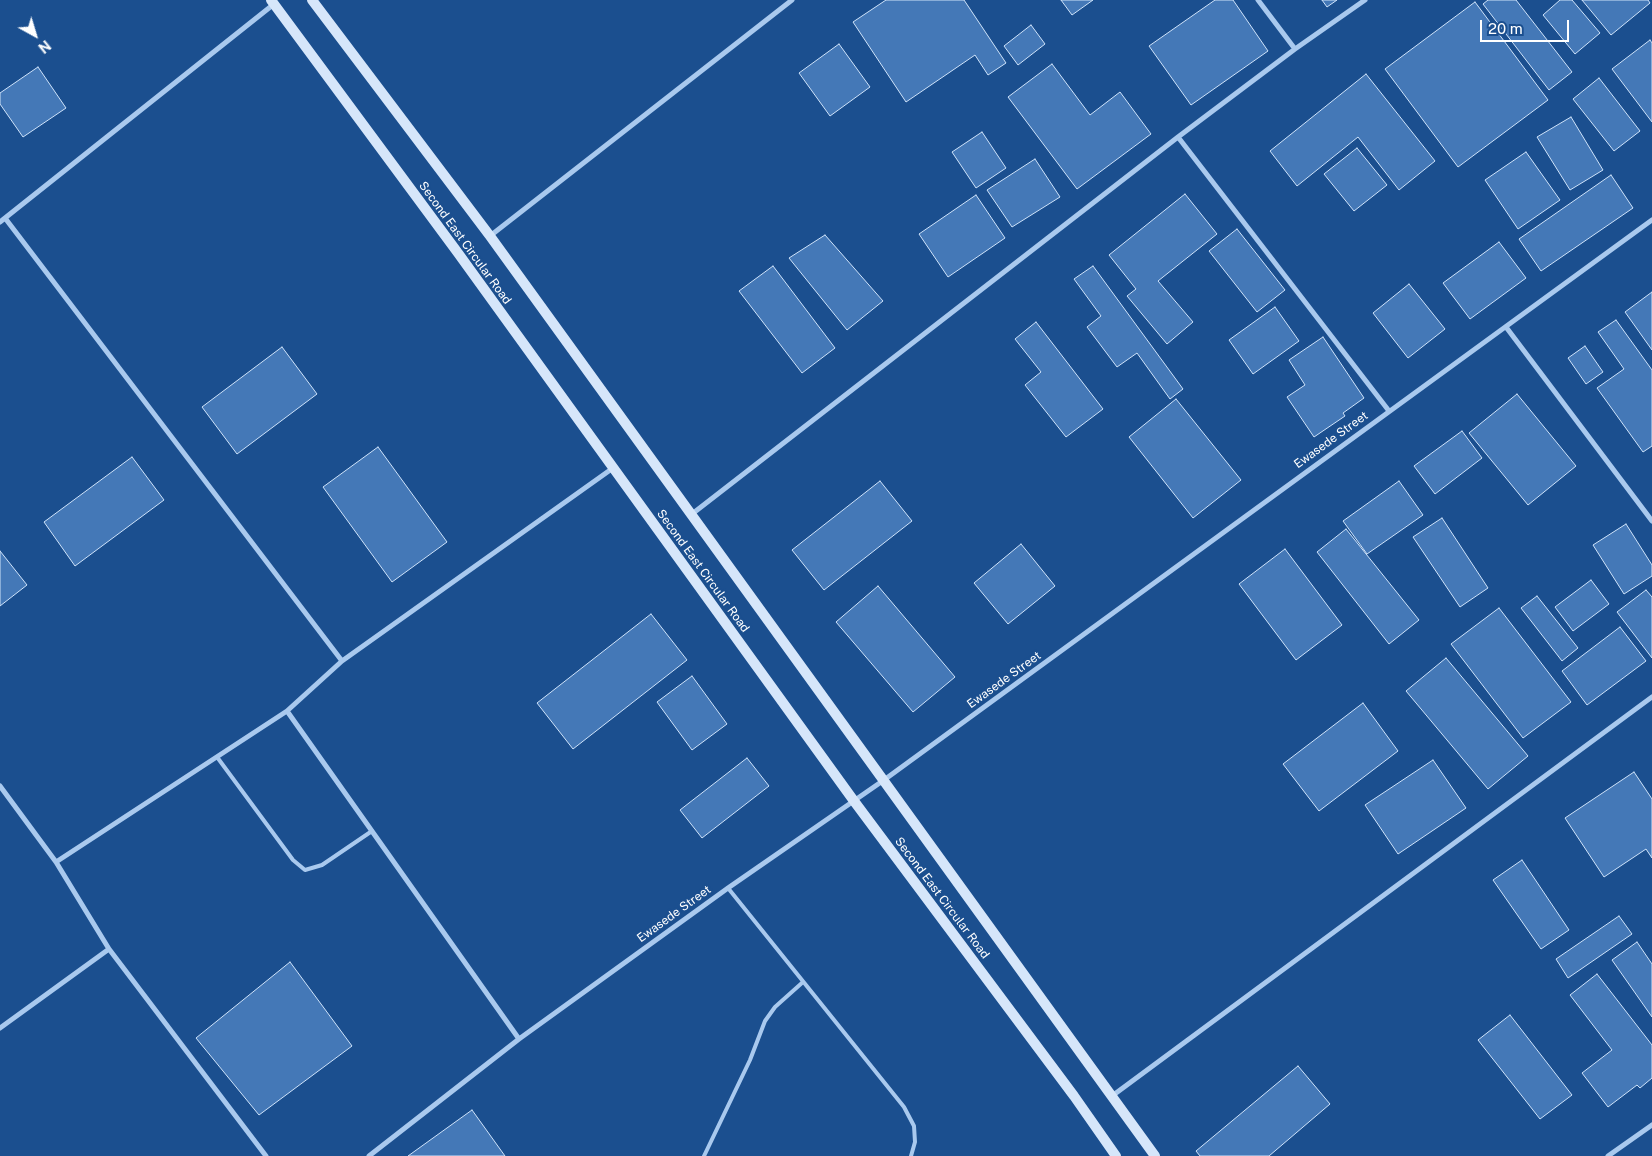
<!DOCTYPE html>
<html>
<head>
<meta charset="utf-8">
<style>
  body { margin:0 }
  #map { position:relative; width:1652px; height:1156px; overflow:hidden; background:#1b4f8f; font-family:"Public Sans",sans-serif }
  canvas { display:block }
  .north { position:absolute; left:10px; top:10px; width:50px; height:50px; -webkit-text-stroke:4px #1b4f8f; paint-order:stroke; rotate:141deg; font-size:14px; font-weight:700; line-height:20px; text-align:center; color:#fff }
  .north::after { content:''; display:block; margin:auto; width:18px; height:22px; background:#fff; clip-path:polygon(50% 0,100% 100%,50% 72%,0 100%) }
  .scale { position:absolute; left:1480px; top:20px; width:89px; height:22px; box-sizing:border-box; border:2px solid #fff; border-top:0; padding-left:6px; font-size:15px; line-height:18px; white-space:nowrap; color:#fff; -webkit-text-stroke:4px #1b4f8f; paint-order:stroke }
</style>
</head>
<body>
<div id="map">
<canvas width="1652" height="1156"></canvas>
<div class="north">N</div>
<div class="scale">20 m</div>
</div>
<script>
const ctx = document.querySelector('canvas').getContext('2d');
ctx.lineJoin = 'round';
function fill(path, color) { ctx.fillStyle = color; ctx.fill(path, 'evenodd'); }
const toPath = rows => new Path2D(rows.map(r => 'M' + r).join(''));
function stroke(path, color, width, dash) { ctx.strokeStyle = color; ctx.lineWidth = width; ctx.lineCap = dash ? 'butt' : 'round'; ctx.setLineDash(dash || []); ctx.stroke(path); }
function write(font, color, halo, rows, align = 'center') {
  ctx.font = font + ' "Public Sans",sans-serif'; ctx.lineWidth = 4.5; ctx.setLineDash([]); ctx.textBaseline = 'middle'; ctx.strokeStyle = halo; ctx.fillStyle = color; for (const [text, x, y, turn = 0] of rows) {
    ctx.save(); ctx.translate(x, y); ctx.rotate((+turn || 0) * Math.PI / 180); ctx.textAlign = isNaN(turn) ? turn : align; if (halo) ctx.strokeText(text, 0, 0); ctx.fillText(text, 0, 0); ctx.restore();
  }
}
const building = toPath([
  [886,0,964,0,1006,63,988,75,975,55,906,102,853,22,886,0],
  [1061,0,1093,0,1072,15,1061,0],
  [1215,0,1233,0,1268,51,1191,105,1149,46,1215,0],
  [1322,0,1337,0,1327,7,1322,0],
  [1488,0,1516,0,1572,72,1549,90,1483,4,1488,0],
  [1560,0,1572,0,1600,33,1575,54,1543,15,1560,0],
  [1582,0,1648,0,1650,3,1611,35,1582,0],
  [1475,2,1548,100,1458,167,1385,69,1475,2],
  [1031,25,1045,44,1018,65,1004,46,1031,25],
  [1650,40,1652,43,1652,122,1612,69,1650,40],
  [839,44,870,87,830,116,799,73,839,44],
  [1052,64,1090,115,1120,92,1151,134,1077,189,1008,97,1052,64],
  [38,67,66,108,23,137,0,104,0,93,38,67],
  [1366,74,1435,161,1399,190,1358,137,1297,186,1270,151,1366,74],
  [1599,78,1640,131,1614,151,1573,99,1599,78],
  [1571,117,1603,170,1570,190,1537,137,1571,117],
  [982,132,1006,168,976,188,952,152,982,132],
  [1357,148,1387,185,1354,211,1324,174,1357,148],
  [1526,152,1560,200,1518,229,1485,180,1526,152],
  [1035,159,1060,197,1012,227,987,190,1035,159],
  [1611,175,1633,208,1541,271,1519,239,1611,175],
  [1185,194,1217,234,1158,281,1193,322,1167,344,1127,296,1136,289,1109,255,1185,194],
  [976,195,1005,238,948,277,919,234,976,195],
  [1237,229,1285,290,1257,312,1209,251,1237,229],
  [825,235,883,301,847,330,789,258,825,235],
  [1499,242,1526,278,1470,319,1443,283,1499,242],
  [773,266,835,348,802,373,739,291,773,266],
  [1093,266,1183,389,1170,399,1137,353,1117,367,1087,327,1101,316,1074,279,1093,266],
  [1409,284,1445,329,1408,358,1373,313,1409,284],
  [1652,292,1652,350,1625,312,1652,292],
  [1275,307,1299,341,1253,374,1229,340,1275,307],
  [1616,320,1652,370,1652,446,1643,452,1597,388,1624,369,1598,332,1616,320],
  [1036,322,1103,409,1066,437,1025,385,1041,372,1015,339,1036,322],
  [1323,337,1364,398,1343,413,1345,416,1314,437,1287,397,1305,385,1289,360,1323,337],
  [1585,346,1603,372,1586,384,1568,358,1585,346],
  [282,347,317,394,237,454,202,407,282,347],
  [1517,394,1576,466,1528,505,1469,433,1517,394],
  [1176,399,1241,480,1193,518,1129,437,1176,399],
  [1462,431,1482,458,1435,494,1414,466,1462,431],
  [378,447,447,542,392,582,323,487,378,447],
  [132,457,164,500,75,566,44,522,132,457],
  [880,481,912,521,824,590,792,550,880,481],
  [1399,481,1423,515,1367,554,1343,521,1399,481],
  [1442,518,1488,588,1460,607,1413,537,1442,518],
  [1626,524,1652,565,1652,576,1624,594,1593,545,1626,524],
  [1346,529,1419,620,1389,644,1317,552,1346,529],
  [1021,544,1055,586,1008,624,974,583,1021,544],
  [1285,549,1342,625,1296,660,1239,584,1285,549],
  [0,551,27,585,0,606,0,551],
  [1591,580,1609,604,1573,631,1555,607,1591,580],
  [878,586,955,677,913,712,836,622,878,586],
  [1646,590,1652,597,1652,658,1617,612,1646,590],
  [1537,596,1578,648,1562,661,1521,608,1537,596],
  [1499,608,1571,702,1523,738,1451,644,1499,608],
  [651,614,687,660,573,749,537,703,651,614],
  [1620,627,1646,661,1587,705,1562,671,1620,627],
  [1446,658,1528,756,1488,789,1406,691,1446,658],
  [692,676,727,724,692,750,657,702,692,676],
  [1363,703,1398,751,1319,811,1283,764,1363,703],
  [747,758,769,786,702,838,680,810,747,758],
  [1433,760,1466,808,1398,854,1365,805,1433,760],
  [1634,772,1652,799,1652,858,1646,849,1604,877,1565,818,1634,772],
  [1522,860,1569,930,1541,949,1493,880,1522,860],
  [1619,916,1632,934,1568,978,1556,959,1619,916],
  [1637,942,1652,964,1652,1017,1612,960,1637,942],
  [290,962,352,1046,259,1115,196,1038,290,962],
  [1597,974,1652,1045,1652,1078,1640,1088,1637,1085,1608,1107,1582,1073,1612,1050,1570,995,1597,974],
  [1510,1015,1572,1095,1540,1119,1478,1040,1510,1015],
  [1298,1066,1330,1104,1269,1156,1200,1156,1196,1151,1298,1066],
  [472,1110,505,1156,408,1156,472,1110]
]);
fill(building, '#4478b7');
stroke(building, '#cfe3fa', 1);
stroke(toPath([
  [217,757,293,860,305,870,322,865,372,831],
  [728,888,904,1107,914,1126,915,1142,911,1156],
  [704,1156,750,1060,765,1021,775,1007,803,982]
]), '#a9c9ee', 4);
stroke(toPath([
  [1258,0,1295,49],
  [1178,137,1389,411],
  [5,218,342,661],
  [0,222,274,4],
  [490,236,792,0],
  [1506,327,1652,521],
  [692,514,1178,137,1295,49,1365,0],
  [287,711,519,1039],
  [0,786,56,862,109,949,266,1156],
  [56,862,287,711,342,661,613,468],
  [0,1028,109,949],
  [1112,1096,1652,697],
  [369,1156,519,1039,728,888,884,780,1652,220],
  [1608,1156,1652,1125]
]), '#a9c9ee', 5);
stroke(toPath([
  [271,0,458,253,854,801,1074,1096,1116,1156],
  [312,0,490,236,1155,1156]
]), '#d6e6fa', 10);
write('12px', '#fff', '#1b4f8f', [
  ["Second East Circular Road",465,243,54],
  ["Ewasede Street",1331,440,-36],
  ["Second East Circular Road",703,571,54],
  ["Ewasede Street",1004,680,-36],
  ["Second East Circular Road",942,898,53],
  ["Ewasede Street",674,914,-36]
]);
</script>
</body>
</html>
